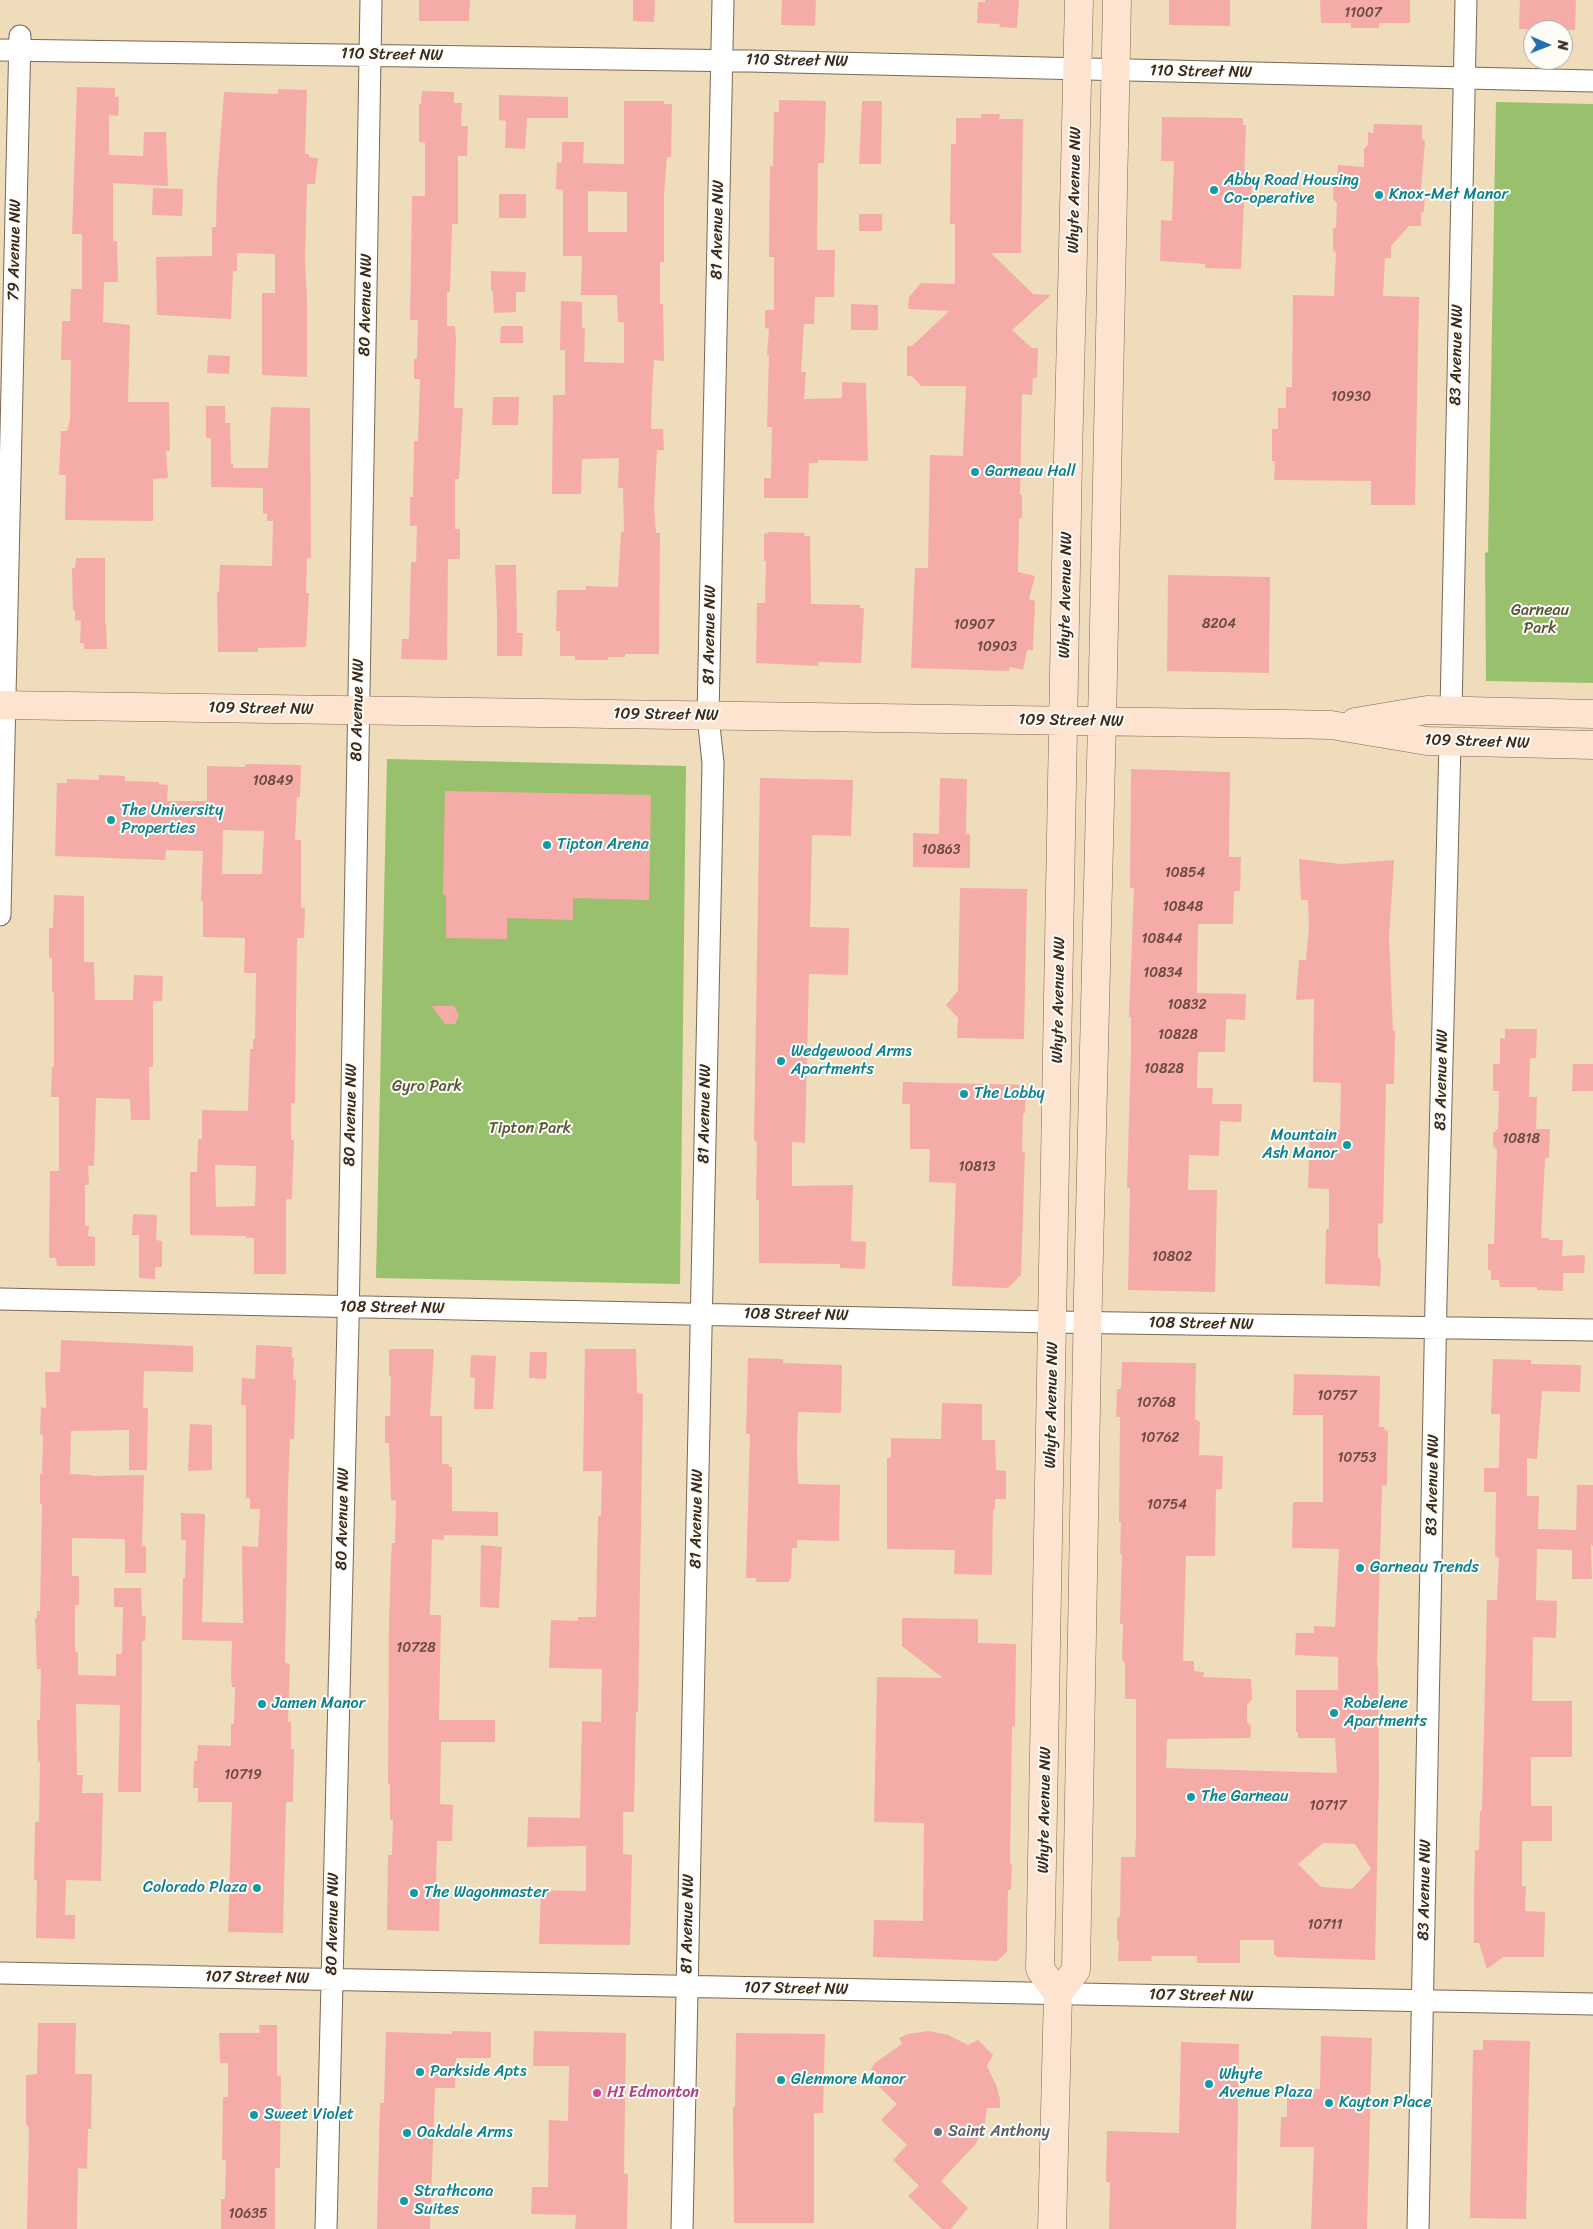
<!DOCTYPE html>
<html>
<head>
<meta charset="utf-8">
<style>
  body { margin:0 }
  #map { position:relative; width:1593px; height:2229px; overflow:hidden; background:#efdcbb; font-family:Sriracha,sans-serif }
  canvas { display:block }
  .north { position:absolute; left:1523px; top:20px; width:50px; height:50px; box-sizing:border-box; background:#fdfcf7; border:1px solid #afa8a0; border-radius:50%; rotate:91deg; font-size:14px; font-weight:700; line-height:20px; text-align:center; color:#3b2a1e }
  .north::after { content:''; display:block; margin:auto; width:18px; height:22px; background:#1f6fb2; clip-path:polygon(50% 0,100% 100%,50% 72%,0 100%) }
</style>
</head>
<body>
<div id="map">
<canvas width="1593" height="2229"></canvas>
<div class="north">N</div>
</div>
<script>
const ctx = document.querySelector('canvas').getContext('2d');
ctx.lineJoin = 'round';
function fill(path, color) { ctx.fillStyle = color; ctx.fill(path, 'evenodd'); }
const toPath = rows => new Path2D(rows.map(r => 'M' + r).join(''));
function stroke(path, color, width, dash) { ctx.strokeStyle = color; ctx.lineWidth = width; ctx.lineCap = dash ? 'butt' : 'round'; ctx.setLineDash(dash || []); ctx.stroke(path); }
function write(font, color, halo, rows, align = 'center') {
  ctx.font = font + ' Sriracha,sans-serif'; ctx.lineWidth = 4; ctx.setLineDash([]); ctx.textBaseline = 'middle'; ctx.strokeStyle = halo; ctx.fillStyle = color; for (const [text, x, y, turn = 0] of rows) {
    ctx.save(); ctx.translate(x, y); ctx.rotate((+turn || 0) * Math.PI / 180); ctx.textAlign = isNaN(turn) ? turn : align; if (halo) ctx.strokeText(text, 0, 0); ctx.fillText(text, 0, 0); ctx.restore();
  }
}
fill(toPath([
  [1496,102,1593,104,1593,683,1486,681,1485,553,1488,552],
  [387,759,686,766,680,1284,376,1278]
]), '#99c16d');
fill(toPath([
  [419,0,470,0,469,21,419,21],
  [633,0,655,0,654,22,633,21],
  [782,0,816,0,815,26,781,25],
  [985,0,1019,0,1017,28,999,27,1000,24,977,23,978,2,985,2],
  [1169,0,1230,0,1230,26,1169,25],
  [1320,0,1410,0,1410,23,1379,23,1379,28,1351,28,1351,23,1321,23],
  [1520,0,1576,0,1575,30,1519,29],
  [77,87,115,88,115,97,119,97,118,116,109,115,109,155,143,156,144,132,166,132,168,186,113,183,113,241,117,241,118,282,104,282,103,322,130,325,128,402,169,402,170,451,166,451,168,478,153,479,153,521,65,520,66,475,59,475,61,431,67,431,70,419,71,360,61,360,62,321,70,321,71,289,82,289,82,234,72,234],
  [278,89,307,90,305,154,309,154,309,157,318,158,315,184,307,184,305,260,307,298,307,377,262,375,262,293,275,293,275,254,237,253,237,271,233,271,231,319,157,315,156,257,212,256,212,227,216,227,217,183,224,92,278,94],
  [422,91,454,92,454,103,462,103,461,126,468,126,467,156,458,156,458,224,452,224,450,292,447,292,447,326,455,326,456,340,454,408,463,408,459,479,455,479,455,529,460,529,460,559,448,559,447,660,401,659,402,639,409,639,411,562,416,562,417,526,410,526,410,497,413,497,414,441,418,441,420,379,414,379,414,359,417,359,418,320,410,320,412,196,425,196,425,143,419,142,419,104,421,104],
  [499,95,568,97,568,118,527,118,525,149,505,148,506,121,499,120],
  [779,100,826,101,824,163,818,163,817,250,835,250,834,297,815,297,814,324,804,324,801,372,806,372,804,399,842,398,842,382,866,383,868,461,818,460,818,463,809,463,808,498,764,498,764,478,771,478,772,427,767,427,769,355,767,355,769,329,765,328,765,310,774,310,774,257,769,257,770,166,773,166,774,112,779,112],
  [624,101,664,101,664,104,672,104,671,157,667,157,664,193,664,262,660,262,660,304,663,304,664,361,654,360,652,390,651,429,663,429,664,450,657,450,654,507,656,533,660,533,659,654,625,654,625,657,608,657,608,660,575,660,575,656,560,656,560,631,556,631,557,590,586,590,586,586,618,587,621,532,624,532,623,488,618,488,619,458,582,459,581,494,552,494,553,395,565,395,565,350,560,350,561,301,582,302,582,328,585,328,584,362,624,363,624,322,618,322,617,295,581,295,582,256,563,256,563,190,556,189,557,162,562,163,562,142,584,142,583,163,624,164],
  [588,191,627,192,627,232,588,232],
  [862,101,882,101,881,164,859,164],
  [981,114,1000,114,999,119,1023,119,1021,253,991,253,1033,294,1051,295,1012,330,1032,348,1038,348,1037,378,1033,378,1032,395,1022,394,1020,495,1022,495,1022,518,1019,518,1018,572,1035,576,1029,599,1035,601,1033,650,1027,650,1023,670,1010,667,1009,671,911,668,915,568,928,568,930,455,963,456,966,386,921,386,912,376,907,376,907,346,912,346,949,311,908,309,909,297,921,283,955,284,955,224,950,224,951,144,956,144,956,118,981,118],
  [1162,117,1243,118,1243,125,1246,125,1244,181,1252,181,1251,202,1244,202,1241,269,1205,268,1205,264,1160,261,1161,220,1172,221,1174,161,1161,161],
  [1374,124,1422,125,1422,138,1425,142,1421,188,1425,191,1424,211,1421,213,1421,226,1409,226,1391,246,1391,258,1385,258,1383,296,1419,297,1415,505,1371,505,1371,481,1274,480,1275,461,1272,461,1272,429,1278,429,1278,408,1286,408,1286,387,1292,387,1293,295,1334,296,1336,253,1333,250,1333,229,1336,227,1337,203,1333,199,1334,180,1337,176,1338,165,1364,167,1364,149,1368,145,1368,132,1373,133],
  [153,188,183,189,182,216,152,215],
  [499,194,526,194,526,218,499,218],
  [859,214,882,214,882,231,859,231],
  [491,271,526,272,525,292,516,292,516,312,494,313,493,291,491,291],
  [851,304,878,305,878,330,851,330],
  [501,326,523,326,523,343,500,343],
  [208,355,230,356,229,374,207,373],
  [493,397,519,397,518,425,492,425],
  [206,406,225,406,225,423,230,423,231,464,233,464,233,468,268,468,271,407,310,408,311,558,307,558,306,593,309,593,306,647,258,648,258,652,218,652,217,592,219,592,220,565,272,566,273,521,267,521,267,514,263,513,263,488,211,487,211,438,206,438],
  [770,532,805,533,804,536,810,536,811,604,860,605,860,608,864,608,861,663,818,662,818,666,756,663,757,603,765,603,766,561,764,561,764,534],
  [76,558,105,558,105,624,106,624,107,649,84,649,84,643,80,643,81,621,75,620,75,610,73,610,72,568,75,568],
  [495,565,516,565,517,633,523,633,522,656,497,656,497,612],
  [1168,575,1270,577,1269,673,1167,671],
  [245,764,301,765,300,797,297,797,295,840,301,840,301,908,305,908,304,938,297,938,295,1103,291,1103,291,1140,294,1140,292,1199,287,1199,286,1202,286,1274,254,1274,254,1238,246,1238,246,1236,190,1235,190,1172,197,1172,198,1139,202,1139,202,1110,248,1111,250,1049,253,1049,253,1039,255,1039,256,973,244,973,245,938,203,937,203,902,201,901,203,851,166,850,165,860,55,856,57,783,67,783,67,779,99,780,99,775,125,776,125,781,159,782,159,784,168,785,167,801,207,801,207,766,245,767],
  [223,830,264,831,262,874,222,874],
  [215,1165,256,1166,255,1206,216,1207],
  [1131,769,1230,772,1229,857,1241,857,1240,891,1234,891,1233,924,1198,924,1197,993,1246,994,1245,1020,1226,1019,1225,1052,1198,1052,1197,1088,1213,1088,1212,1104,1242,1104,1241,1122,1220,1121,1219,1156,1189,1155,1188,1190,1217,1190,1215,1292,1128,1290,1130,1188,1127,1188,1131,1050,1131,1017,1129,1017,1134,888,1130,888],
  [760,778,853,780,851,836,812,835,810,927,849,928,848,975,809,974,805,1143,792,1142,792,1186,853,1185,851,1241,866,1242,865,1269,840,1268,840,1264,759,1263,759,1200,756,1200,757,1142,754,1141],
  [940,778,967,779,966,834,970,834,970,868,913,867,913,833,939,834],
  [445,791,651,795,649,900,573,898,573,920,507,918,507,939,446,938,446,895,443,895],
  [1299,859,1341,864,1394,860,1389,937,1393,1031,1395,1031,1394,1084,1386,1084,1383,1223,1378,1224,1378,1258,1380,1258,1381,1266,1380,1286,1325,1284,1326,1229,1329,1229,1329,1189,1308,1188,1310,1129,1340,1130,1341,1083,1313,1082,1314,999,1296,1000,1299,960,1306,960,1309,927,1308,900,1301,900],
  [960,888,1027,889,1024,1039,957,1038,958,1018,946,1005,958,991],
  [54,895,84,896,84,962,94,962,95,1000,133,1000,134,975,163,976,162,1001,153,1001,153,1067,149,1067,150,1120,131,1120,130,1099,96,1098,94,1166,88,1166,89,1185,85,1185,85,1226,89,1226,88,1236,95,1237,95,1266,57,1266,56,1258,49,1258,50,1171,59,1171,59,1097,51,1097,52,1067,54,1067,54,993,52,992,52,958,49,958,49,928,53,928],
  [432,1006,454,1006,459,1015,455,1024,445,1024],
  [1505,1029,1537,1029,1536,1058,1530,1058,1529,1097,1537,1097,1536,1129,1550,1129,1549,1158,1545,1158,1541,1238,1549,1238,1549,1240,1563,1240,1562,1256,1585,1255,1584,1273,1563,1273,1563,1291,1537,1290,1537,1287,1500,1287,1499,1280,1491,1280,1491,1270,1488,1270,1488,1244,1494,1244,1497,1150,1493,1146,1493,1133,1498,1129,1499,1091,1493,1091,1493,1064,1500,1064,1500,1038,1505,1039],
  [1573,1064,1593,1064,1593,1091,1572,1091],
  [903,1082,1026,1085,1025,1113,1023,1113,1022,1152,1025,1152,1021,1275,1008,1288,952,1286,956,1183,929,1182,930,1149,910,1149,910,1104,902,1104],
  [133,1214,157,1215,156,1240,162,1241,162,1267,155,1267,155,1279,139,1278,139,1235,132,1235],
  [61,1340,193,1346,193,1372,144,1371,143,1408,148,1408,147,1470,129,1470,129,1430,71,1431,70,1474,92,1475,92,1476,144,1475,142,1546,146,1546,146,1573,125,1573,125,1539,72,1538,72,1576,79,1576,79,1605,75,1605,75,1652,78,1652,78,1675,116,1676,116,1654,122,1654,123,1607,114,1607,114,1588,141,1588,142,1616,146,1616,145,1641,142,1641,141,1792,118,1792,120,1705,76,1704,77,1775,83,1775,82,1793,103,1793,101,1881,66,1880,65,1915,75,1915,75,1939,36,1938,37,1880,34,1880,35,1822,39,1822,40,1762,38,1762,37,1720,40,1720,41,1669,37,1669,35,1618,37,1618,37,1611,40,1611,42,1504,40,1504,40,1474,42,1474,43,1435,40,1434,41,1407,46,1408,45,1372,60,1372],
  [256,1345,292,1347,292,1358,294,1358,293,1380,296,1380,294,1439,290,1439,288,1490,285,1663,290,1664,288,1722,291,1722,291,1749,294,1749,293,1802,286,1802,283,1933,228,1932,232,1802,198,1802,198,1788,193,1788,194,1761,197,1761,198,1745,231,1746,231,1724,234,1724,235,1687,232,1687,231,1678,232,1641,182,1640,183,1578,185,1578,186,1540,181,1540,181,1513,205,1514,202,1622,243,1623,242,1546,258,1547,260,1509,250,1509,250,1498,246,1498,246,1405,241,1405,242,1378,255,1379],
  [394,1349,434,1349,430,1416,442,1416,442,1464,449,1464,449,1467,452,1467,452,1511,498,1512,498,1536,444,1535,444,1540,432,1539,430,1615,441,1615,439,1720,495,1720,495,1742,441,1742,440,1804,453,1805,452,1841,437,1841,436,1883,440,1884,439,1931,387,1930,388,1855,392,1855,393,1820,390,1820,390,1784,388,1784,389,1623,391,1560,392,1543,395,1543,396,1501,391,1500,389,1443,385,1443,385,1416,390,1416,391,1376,389,1376,389,1350],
  [585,1349,636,1349,637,1393,643,1394,638,1712,636,1712,634,1812,623,1812,623,1854,632,1855,630,1945,539,1944,541,1890,586,1891,586,1846,527,1847,528,1817,580,1818,582,1721,601,1722,602,1669,549,1668,551,1620,578,1621,578,1617,596,1617,598,1516,601,1516,602,1471,583,1471],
  [530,1352,547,1352,546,1379,529,1378],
  [471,1355,496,1356,493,1409,474,1409,475,1378,470,1377],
  [748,1358,783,1359,783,1363,842,1365,841,1413,798,1412,797,1450,798,1484,840,1485,839,1541,797,1540,797,1548,792,1548,791,1579,789,1579,789,1582,756,1582,756,1578,746,1578,750,1434,746,1434],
  [1493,1359,1531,1360,1531,1364,1581,1365,1580,1392,1542,1391,1537,1459,1527,1458,1527,1496,1539,1496,1538,1529,1576,1530,1577,1485,1593,1485,1593,1546,1591,1545,1592,1579,1572,1579,1572,1550,1537,1549,1536,1600,1557,1601,1556,1638,1533,1637,1532,1701,1572,1701,1572,1757,1531,1757,1531,1806,1552,1806,1552,1841,1522,1841,1522,1886,1526,1886,1525,1911,1545,1912,1544,1957,1503,1957,1487,1969,1479,1943,1474,1943,1474,1895,1475,1850,1479,1850,1480,1811,1482,1811,1487,1600,1497,1600,1499,1558,1495,1556,1496,1492,1484,1492,1484,1468,1499,1468,1500,1414,1491,1414],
  [1122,1362,1196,1363,1195,1419,1200,1422,1199,1455,1223,1456,1222,1489,1216,1489,1215,1556,1186,1556,1183,1661,1194,1661,1194,1671,1204,1672,1203,1677,1251,1679,1252,1699,1247,1705,1247,1722,1251,1726,1250,1738,1167,1739,1166,1768,1337,1773,1335,1738,1298,1738,1298,1732,1296,1732,1296,1690,1338,1690,1338,1657,1295,1655,1296,1633,1314,1633,1314,1626,1335,1627,1339,1549,1292,1548,1293,1502,1323,1502,1323,1415,1293,1415,1294,1374,1380,1376,1379,1427,1384,1427,1385,1431,1388,1430,1387,1485,1382,1486,1377,1666,1378,1666,1379,1776,1375,1960,1276,1957,1276,1955,1274,1955,1274,1940,1240,1940,1240,1963,1197,1963,1197,1956,1151,1956,1152,1961,1118,1961,1119,1943,1117,1939,1117,1919,1120,1916,1121,1857,1135,1857,1136,1835,1136,1699,1125,1699,1125,1664,1122,1659,1123,1624,1120,1624,1122,1554,1120,1554,1121,1522,1119,1522,1120,1417,1116,1417,1117,1389,1121,1389],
  [1323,1843,1355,1844,1371,1869,1352,1889,1321,1887,1298,1864],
  [942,1403,982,1404,982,1440,995,1440,996,1470,1006,1471,1006,1499,995,1499,995,1509,993,1509,992,1575,954,1574,955,1550,887,1549,887,1458,891,1458,891,1438,941,1439],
  [190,1424,212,1425,212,1470,188,1471],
  [481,1545,502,1547,499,1608,480,1607],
  [902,1618,978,1619,978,1643,1016,1644,1015,1726,1012,1726,1010,1864,1012,1864,1011,1890,1008,1890,1007,1952,997,1961,873,1957,874,1920,923,1921,924,1823,874,1822,877,1677,943,1678,902,1646],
  [38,2023,76,2023,75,2074,92,2074,91,2129,88,2129,87,2169,78,2168,77,2229,27,2229,29,2128,26,2124,26,2075,37,2074],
  [259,2025,277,2025,277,2076,281,2076,280,2168,275,2168,275,2229,221,2229,221,2199,225,2199,226,2160,222,2160,223,2097,228,2097,228,2063,220,2063,219,2033,260,2033],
  [452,2031,491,2032,491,2058,456,2058,455,2088,435,2088,430,2229,377,2229,380,2103,384,2103,386,2032,452,2034],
  [534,2031,626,2033,624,2173,628,2174,627,2229,575,2229,576,2215,531,2214,532,2187,548,2187,549,2120,568,2121,569,2066,533,2066],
  [928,2031,948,2035,968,2045,978,2040,993,2055,987,2066,997,2087,1000,2099,1000,2108,987,2108,984,2128,975,2145,941,2181,968,2208,951,2229,942,2229,908,2196,919,2186,893,2160,907,2145,881,2120,897,2104,868,2076,873,2071,871,2069,875,2063,902,2044,899,2038,908,2034],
  [736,2033,825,2034,823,2113,814,2113,814,2223,734,2223,733,2107,735,2107],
  [1321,2036,1372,2038,1367,2229,1311,2229,1314,2147,1280,2147,1281,2117,1287,2117,1287,2089,1320,2089],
  [1483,2040,1530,2041,1526,2219,1470,2218,1473,2050,1483,2050],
  [1181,2042,1239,2044,1236,2229,1109,2229,1110,2182,1106,2182,1107,2131,1179,2133]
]), '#f5aca8');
const street = toPath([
  [0,50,749,61,1593,81],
  [1451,710,1466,0],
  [0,915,20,36],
  [0,1299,1053,1322,1593,1330],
  [0,1973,1593,2004],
  [326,2229,348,1324,371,0],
  [682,2229,713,763,708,716,723,0],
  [1418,2229,1436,1301,1450,742]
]);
const secondary = toPath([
  [0,705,1285,724,1331,725,1427,741,1593,745],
  [1355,722,1427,710,1593,714],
  [1058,1994,1040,1969,1068,459,1079,0],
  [1052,2229,1058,1994,1076,1970,1088,1295,1102,721,1117,0]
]);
stroke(street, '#7a6855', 23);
stroke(secondary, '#7a6855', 29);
stroke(street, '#fff', 21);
stroke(secondary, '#fde4d1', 28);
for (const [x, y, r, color] of [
  [1214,190,5,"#0f9aa8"],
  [1379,195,5,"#0f9aa8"],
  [975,472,5,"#0f9aa8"],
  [111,820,5,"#0f9aa8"],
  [547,845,5,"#0f9aa8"],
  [781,1061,5,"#0f9aa8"],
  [964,1094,5,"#0f9aa8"],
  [1347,1145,5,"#0f9aa8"],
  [1360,1568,5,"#0f9aa8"],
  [262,1704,5,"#0f9aa8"],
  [1334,1713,5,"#0f9aa8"],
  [1191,1797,5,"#0f9aa8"],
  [257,1888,5,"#0f9aa8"],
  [414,1893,5,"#0f9aa8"],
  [420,2072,5,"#0f9aa8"],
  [781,2080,5,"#0f9aa8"],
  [1209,2084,5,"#0f9aa8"],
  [597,2093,5,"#d1479c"],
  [1329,2103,5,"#0f9aa8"],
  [254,2115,5,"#0f9aa8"],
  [938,2132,5,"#6b7280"],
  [407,2133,5,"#0f9aa8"],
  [404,2201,5,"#0f9aa8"]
]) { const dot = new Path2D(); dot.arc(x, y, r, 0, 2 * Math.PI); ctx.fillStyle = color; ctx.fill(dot); stroke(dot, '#fdfcf7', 2); }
write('14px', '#6a4a40', null, [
  ["11007",1363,13],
  ["10930",1351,397],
  ["8204",1219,624],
  ["10907",974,625],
  ["10903",997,647],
  ["10849",273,781],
  ["10863",941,850],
  ["10854",1185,873],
  ["10848",1183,907],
  ["10844",1162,939],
  ["10834",1163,973],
  ["10832",1187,1005],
  ["10828",1178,1035],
  ["10828",1164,1069],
  ["10818",1521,1139],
  ["10813",977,1167],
  ["10802",1172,1257],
  ["10757",1337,1396],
  ["10768",1156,1403],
  ["10762",1160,1438],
  ["10753",1357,1458],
  ["10754",1167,1505],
  ["10728",416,1648],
  ["10719",243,1775],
  ["10717",1328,1806],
  ["10711",1325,1925],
  ["10635",248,2214]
]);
write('16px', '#3b2a1e', '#fdfcf7', [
  ["110 Street NW",392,55,1],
  ["110 Street NW",797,61,1],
  ["110 Street NW",1201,72,1],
  ["Whyte Avenue NW",1075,190,-89],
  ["81 Avenue NW",718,230,-89],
  ["79 Avenue NW",15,250,-89],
  ["80 Avenue NW",366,305,-89],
  ["83 Avenue NW",1457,355,-89],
  ["Whyte Avenue NW",1066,595,-89],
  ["81 Avenue NW",710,635,-89],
  ["109 Street NW",261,709,1],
  ["80 Avenue NW",358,710,-89],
  ["109 Street NW",666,715,1],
  ["109 Street NW",1071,721,1],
  ["109 Street NW",1477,742,2],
  ["Whyte Avenue NW",1059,1000,-89],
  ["83 Avenue NW",1442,1080,-89],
  ["81 Avenue NW",705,1114,-89],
  ["80 Avenue NW",351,1115,-89],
  ["108 Street NW",392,1308,1],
  ["108 Street NW",796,1315,1],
  ["108 Street NW",1201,1324,1],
  ["Whyte Avenue NW",1052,1405,-89],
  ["83 Avenue NW",1433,1485,-89],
  ["80 Avenue NW",343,1519,-89],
  ["81 Avenue NW",697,1519,-89],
  ["Whyte Avenue NW",1045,1810,-89],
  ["83 Avenue NW",1425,1890,-89],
  ["80 Avenue NW",333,1924,-89],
  ["81 Avenue NW",688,1924,-89],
  ["107 Street NW",257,1978,1],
  ["107 Street NW",796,1989,1],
  ["107 Street NW",1201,1996,1]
]);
write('16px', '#0d838f', '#fdfcf7', [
  ["Abby Road Housing",1224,181],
  ["Co-operative",1224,199],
  ["Knox-Met Manor",1389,195],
  ["Garneau Hall",985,472],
  ["The University",121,811],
  ["Properties",121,829],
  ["Tipton Arena",557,845],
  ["Wedgewood Arms",791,1052],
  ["Apartments",791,1070],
  ["The Lobby",974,1094],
  ["Mountain",1337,1136,"right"],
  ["Ash Manor",1337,1154,"right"],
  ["Garneau Trends",1370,1568],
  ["Jamen Manor",272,1704],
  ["Robelene",1344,1704],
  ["Apartments",1344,1722],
  ["The Garneau",1201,1797],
  ["Colorado Plaza",247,1888,"right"],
  ["The Wagonmaster",424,1893],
  ["Parkside Apts",430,2072],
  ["Whyte",1219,2075],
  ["Avenue Plaza",1219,2093],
  ["Glenmore Manor",791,2080],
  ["Kayton Place",1339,2103],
  ["Sweet Violet",264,2115],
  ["Oakdale Arms",417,2133],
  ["Strathcona",414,2192],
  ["Suites",414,2210]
], 'left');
write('16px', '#575736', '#fdfcf7', [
  ["Garneau",1540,611],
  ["Park",1540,629],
  ["Gyro Park",427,1087],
  ["Tipton Park",530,1129]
]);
write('16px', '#b23c85', '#fdfcf7', [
  ["HI Edmonton",607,2093]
], 'left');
write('16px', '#5b616d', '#fdfcf7', [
  ["Saint Anthony",948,2132]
], 'left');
</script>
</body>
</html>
